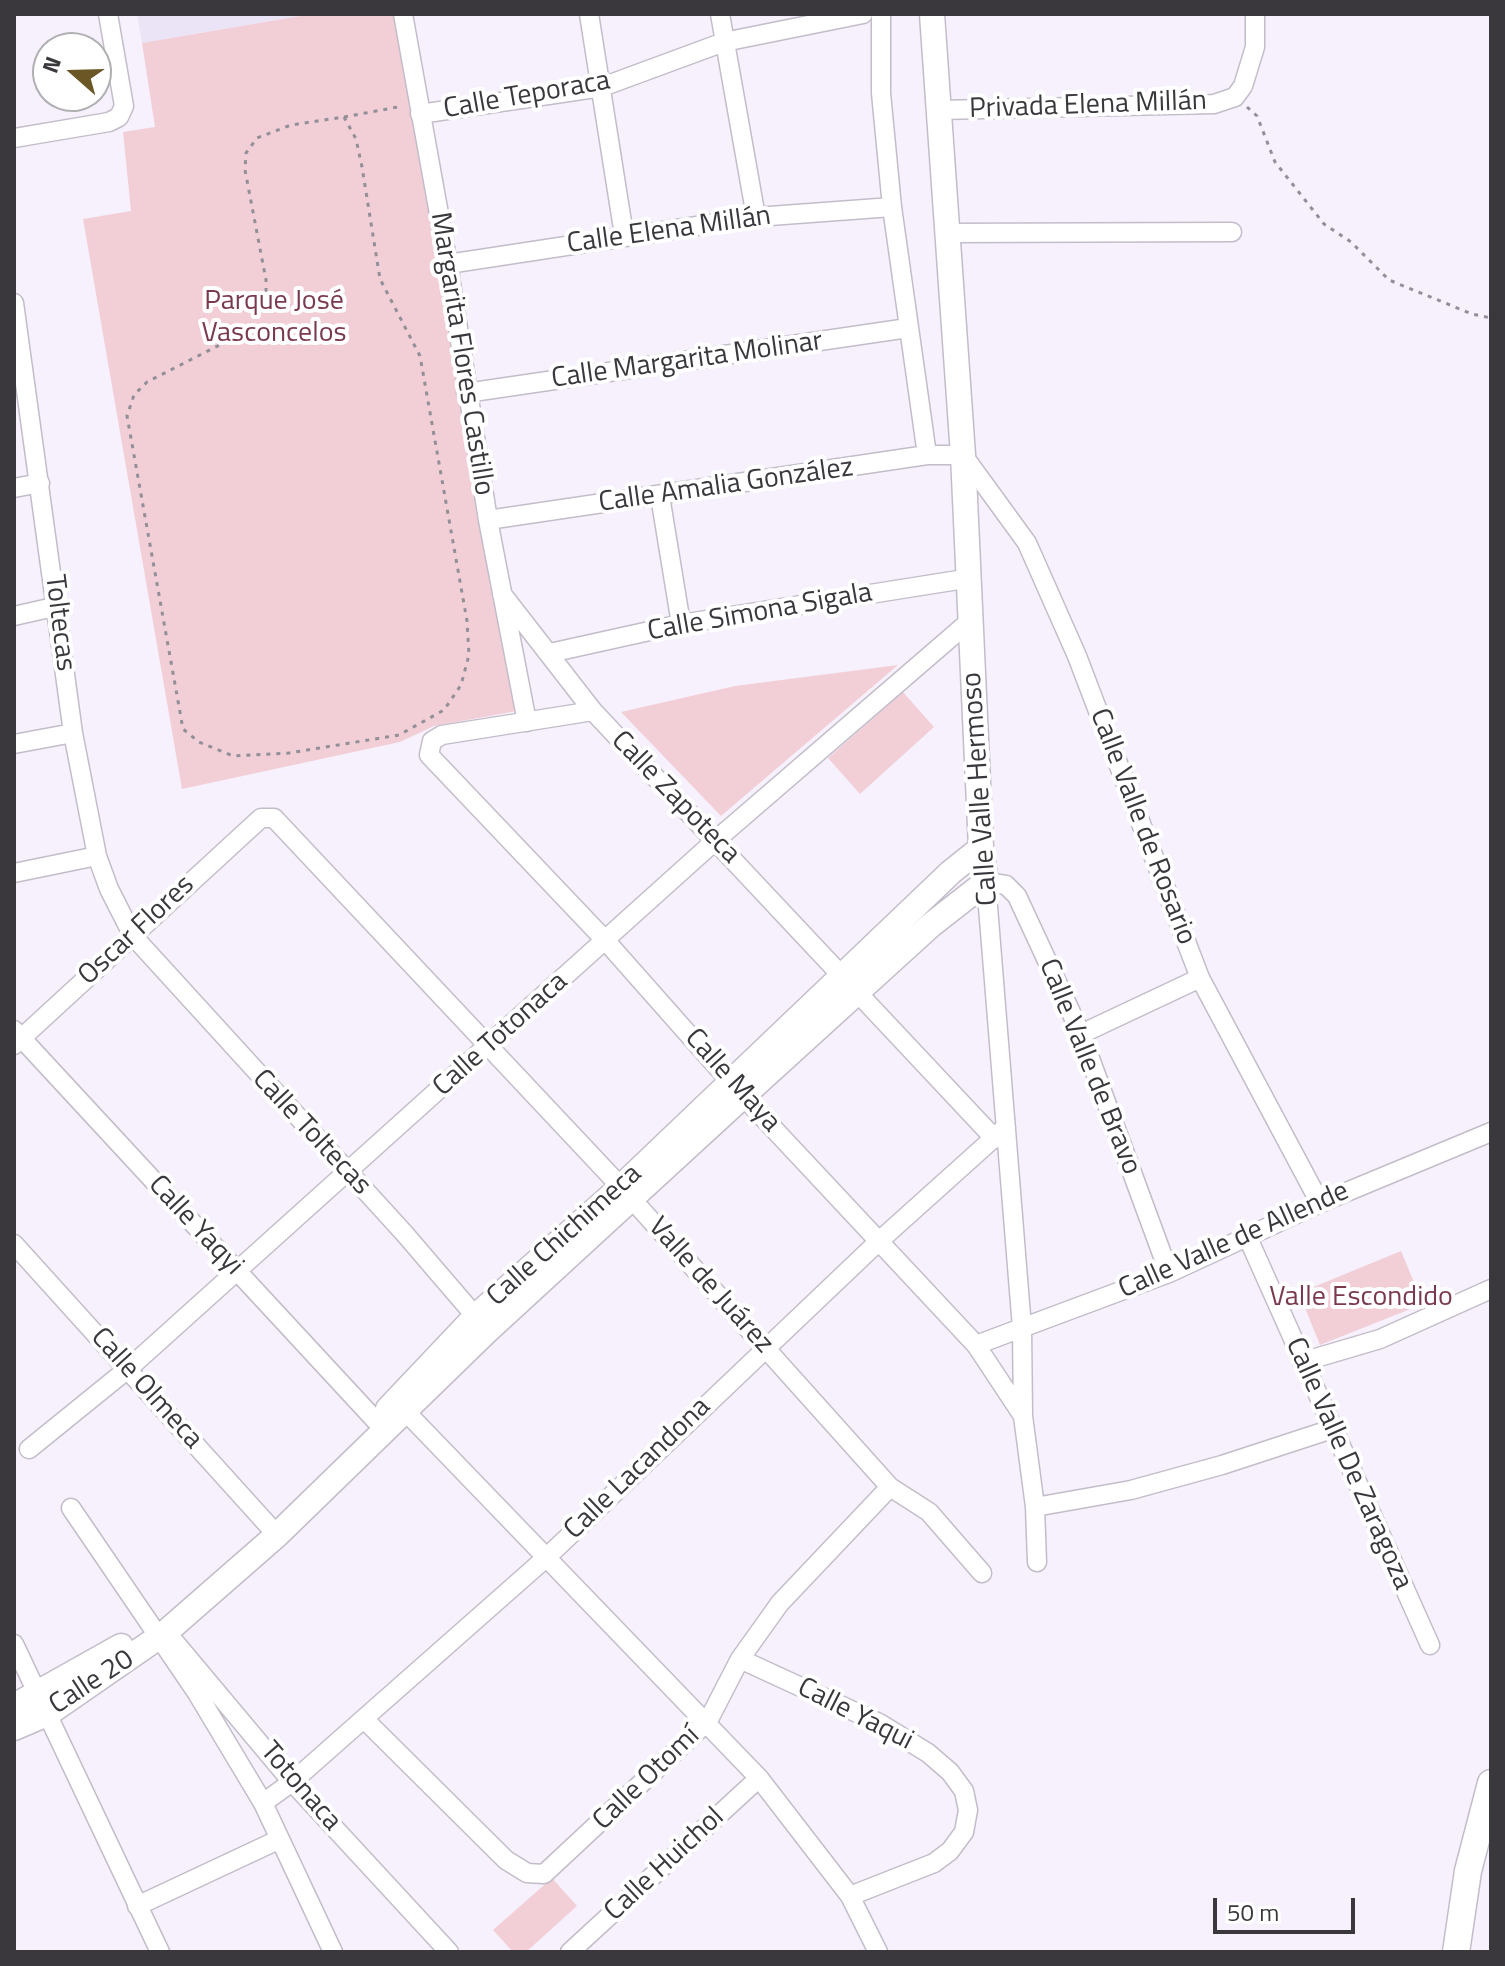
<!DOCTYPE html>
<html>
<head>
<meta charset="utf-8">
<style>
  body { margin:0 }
  #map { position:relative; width:1505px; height:1966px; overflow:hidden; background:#f6f1fd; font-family:"Titillium Web",sans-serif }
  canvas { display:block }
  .frame { position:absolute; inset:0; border:16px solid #3a383d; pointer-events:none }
  .north { position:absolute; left:32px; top:32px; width:80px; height:80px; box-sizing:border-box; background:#fff; border:2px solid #b0afb1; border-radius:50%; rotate:290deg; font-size:22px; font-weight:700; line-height:32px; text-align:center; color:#3a383d }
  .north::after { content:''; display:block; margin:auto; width:28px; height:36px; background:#6b5725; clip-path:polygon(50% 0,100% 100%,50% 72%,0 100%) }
  .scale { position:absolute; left:1213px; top:1898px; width:142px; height:36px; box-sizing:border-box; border:4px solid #3a383d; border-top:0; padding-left:10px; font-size:24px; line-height:28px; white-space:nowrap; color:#3a383d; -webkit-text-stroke:6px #fff; paint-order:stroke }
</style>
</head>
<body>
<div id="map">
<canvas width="1505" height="1966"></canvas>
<div class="frame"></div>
<div class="north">N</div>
<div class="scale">50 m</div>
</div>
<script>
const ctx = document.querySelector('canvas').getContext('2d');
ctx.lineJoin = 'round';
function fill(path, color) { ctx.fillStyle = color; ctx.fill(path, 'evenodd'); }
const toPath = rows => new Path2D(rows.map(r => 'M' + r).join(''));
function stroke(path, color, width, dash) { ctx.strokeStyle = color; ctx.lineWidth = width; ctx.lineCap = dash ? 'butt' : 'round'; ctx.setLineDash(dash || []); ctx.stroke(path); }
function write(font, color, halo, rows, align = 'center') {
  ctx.font = font + ' "Titillium Web",sans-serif'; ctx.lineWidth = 8; ctx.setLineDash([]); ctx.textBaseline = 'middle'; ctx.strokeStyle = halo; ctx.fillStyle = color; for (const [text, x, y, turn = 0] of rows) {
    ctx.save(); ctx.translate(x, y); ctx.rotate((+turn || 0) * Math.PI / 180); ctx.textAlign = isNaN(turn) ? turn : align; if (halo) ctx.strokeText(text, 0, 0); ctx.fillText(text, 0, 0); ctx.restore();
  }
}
fill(toPath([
  [137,14,312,14,142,43]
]), '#ebe3f6');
fill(toPath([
  [312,14,395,14,517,711,434,726,400,742,182,789,83,219,131,211,123,132,155,127,142,43],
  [898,665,721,816,621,712,735,686],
  [903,692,934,727,860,794,828,758],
  [1401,1251,1423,1304,1320,1345,1299,1293],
  [552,1878,577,1906,526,1952,513,1952,493,1930]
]), '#f2cfd7');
const minor = toPath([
  [403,14,448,264,488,520,527,722],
  [589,14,624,235],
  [720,14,756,217],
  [881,14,881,93,892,207,927,455],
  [939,110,1214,104,1235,97,1243,86,1255,47,1255,14],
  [420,114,602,87,724,42,863,14],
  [14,138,109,122,119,117,124,106,108,14],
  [947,233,1232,232],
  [448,264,756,217,892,207],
  [14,303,73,733,97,856,109,889,133,936,404,1233,482,1324],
  [466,393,908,328],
  [14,488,40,483],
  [660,496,681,624],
  [488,520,927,455,963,455,1027,543,1077,656,1200,978,1320,1203],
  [502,594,593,711,995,1139],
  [14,616,58,606],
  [550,653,681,624,971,578],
  [593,711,442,735,432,741,429,755,605,940,743,1096,976,1345,1023,1416],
  [14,744,73,733],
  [14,873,97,856],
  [14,1030,376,1421],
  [1081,1034,1200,978],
  [14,1045,261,818,274,818,621,1187,890,1487,929,1512,982,1573],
  [1248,1238,1430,1645],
  [14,1244,277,1535],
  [976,1345,1169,1273,1320,1203,1491,1132],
  [1302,1362,1380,1339,1491,1289],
  [407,1413,759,1778,850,1896,878,1952],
  [29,1449,129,1368,716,840,971,620],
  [1035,1507,1131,1490,1222,1465,1332,1429],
  [71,1508,197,1693,263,1803,333,1952],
  [1037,1562,1035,1507,1023,1416,1022,1328,986,882,1006,885,1017,896,1081,1034,1169,1273],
  [168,1634,292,1782,449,1952],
  [14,1644,160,1952],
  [740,1659,879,1723,928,1753,950,1772,964,1791,968,1810,964,1832,950,1851,934,1863,850,1896],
  [364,1719,506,1860,527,1873,544,1874,708,1721,740,1659,780,1603,890,1487],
  [263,1803,292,1782,548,1556,878,1242,1006,1127],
  [137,1906,280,1839],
  [570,1952,759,1778]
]);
const major = toPath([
  [388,1409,476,1316,621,1187,951,872,981,848],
  [14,1706,121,1646],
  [14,1728,49,1713,166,1632,277,1535,487,1331,743,1096,931,925,986,882,981,848,963,455,932,14]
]);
const highway = toPath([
  [1456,1952,1468,1871,1491,1783]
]);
stroke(minor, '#c3bdc9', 21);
stroke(major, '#c3bdc9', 27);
stroke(highway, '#c3bdc9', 29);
stroke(toPath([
  [1247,107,1257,116,1275,162,1324,224,1351,242,1389,280,1472,314,1491,318],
  [344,117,356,139,362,167,380,279,420,356,467,621,469,655,461,685,444,710,399,735,289,753,233,756,199,742,183,729,127,416,134,395,147,382,245,332,266,303,266,280,245,170,246,153,257,138,291,125,344,117],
  [344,117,403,106]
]), '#928f97', 3, [4, 6]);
stroke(minor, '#fff', 18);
stroke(major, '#fff', 24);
stroke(highway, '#fff', 26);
write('28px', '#3a383d', '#fff', [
  ["Calle Teporaca",527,96,-10],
  ["Privada Elena Millán",1088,106,-2],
  ["Calle Elena Millán",669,231,-8],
  ["Margarita Flores Castillo",461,354,81],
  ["Calle Margarita Molinar",687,361,-8],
  ["Calle Amalia González",726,486,-8],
  ["Calle Simona Sigala",760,613,-10],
  ["Toltecas",59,623,83],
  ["Calle Valle Hermoso",981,789,-94],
  ["Calle Zapoteca",675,798,46],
  ["Calle Valle de Rosario",1142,827,69],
  ["Oscar Flores",137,931,-43],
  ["Calle Totonaca",501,1035,-42],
  ["Calle Valle de Bravo",1089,1067,68],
  ["Calle Maya",732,1081,48],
  ["Calle Toltecas",311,1133,47],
  ["Calle Yaqyi",195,1226,47],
  ["Calle Chichimeca",565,1236,-42],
  ["Calle Valle de Allende",1234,1241,-24],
  ["Valle de Juárez",710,1286,48],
  ["Calle Olmeca",146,1389,48],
  ["Calle Valle De Zaragoza",1348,1464,66],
  ["Calle Lacandona",638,1469,-44],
  ["Calle 20",92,1683,-33],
  ["Calle Yaqui",855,1715,27],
  ["Calle Otomí",647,1779,-44],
  ["Totonaca",300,1787,49],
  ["Calle Huichol",665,1865,-43]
]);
write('28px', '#7b394d', '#fff', [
  ["Parque José",274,302],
  ["Vasconcelos",274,334],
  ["Valle Escondido",1361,1298]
]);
</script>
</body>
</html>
